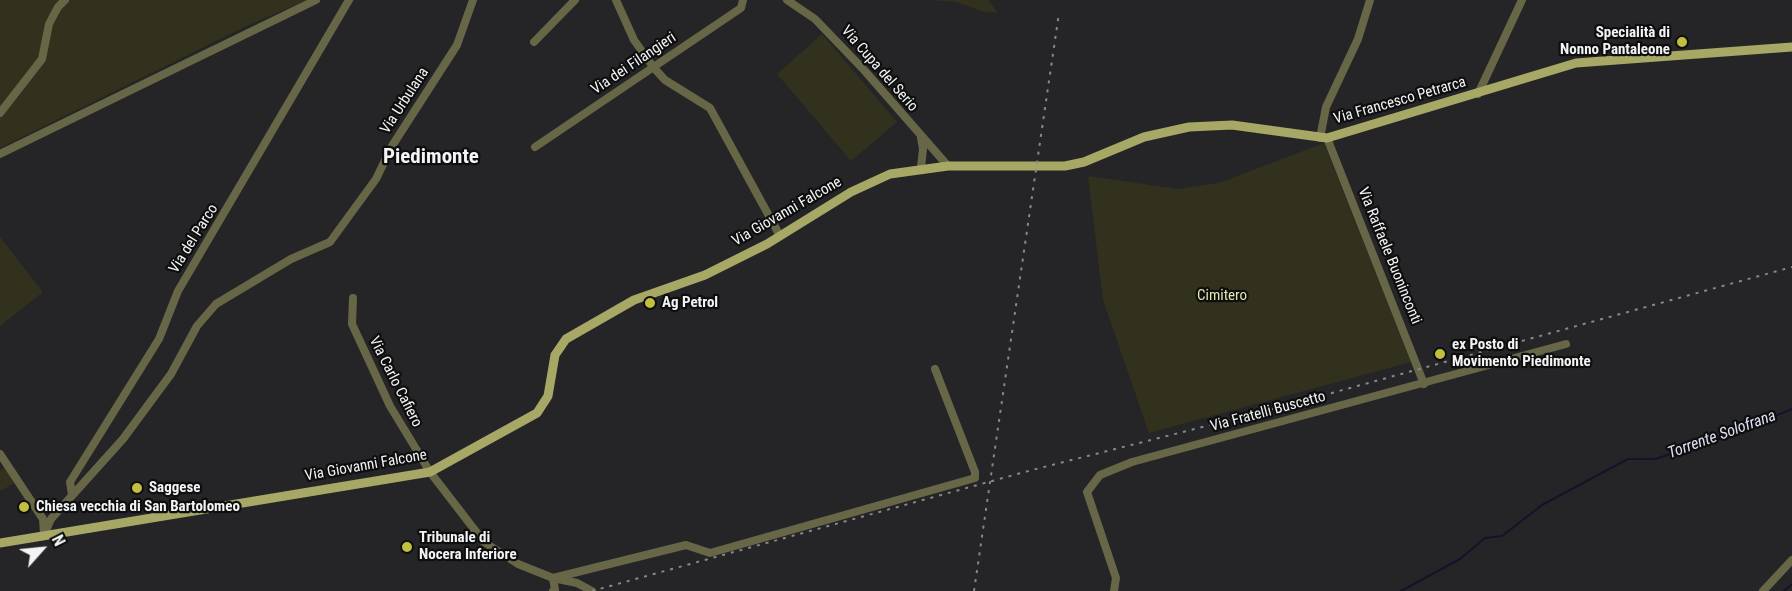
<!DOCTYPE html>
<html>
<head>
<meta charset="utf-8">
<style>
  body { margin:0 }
  #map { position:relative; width:1792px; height:591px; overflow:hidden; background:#252527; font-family:"Roboto Condensed",sans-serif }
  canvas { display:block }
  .north { position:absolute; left:12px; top:519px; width:60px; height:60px; -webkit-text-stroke:4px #0e0e0f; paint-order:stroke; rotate:63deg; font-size:16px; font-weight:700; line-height:24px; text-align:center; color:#f3f4f5 }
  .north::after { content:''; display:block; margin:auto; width:21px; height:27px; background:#f3f4f5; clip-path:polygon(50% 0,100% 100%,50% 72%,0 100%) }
</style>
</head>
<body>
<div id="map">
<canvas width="1792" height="591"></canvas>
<div class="north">N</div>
</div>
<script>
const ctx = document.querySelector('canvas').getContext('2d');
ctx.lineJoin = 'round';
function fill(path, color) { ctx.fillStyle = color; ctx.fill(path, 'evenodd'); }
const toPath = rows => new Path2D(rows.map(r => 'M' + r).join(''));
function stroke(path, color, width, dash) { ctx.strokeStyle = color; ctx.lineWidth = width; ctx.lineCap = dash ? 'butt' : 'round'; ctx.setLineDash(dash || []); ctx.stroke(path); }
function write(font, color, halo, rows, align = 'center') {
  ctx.font = font + ' "Roboto Condensed",sans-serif'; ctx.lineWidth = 4.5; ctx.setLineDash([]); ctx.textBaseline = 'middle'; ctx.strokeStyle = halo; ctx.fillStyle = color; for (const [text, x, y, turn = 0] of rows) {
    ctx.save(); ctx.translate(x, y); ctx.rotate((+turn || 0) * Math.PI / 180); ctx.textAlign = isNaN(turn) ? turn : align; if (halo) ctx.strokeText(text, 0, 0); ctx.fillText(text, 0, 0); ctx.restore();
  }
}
fill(toPath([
  [0,0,307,0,244,27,0,148],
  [929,0,988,0,998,13,981,11,957,2],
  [822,34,897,122,851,161,777,74],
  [1324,143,1411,362,1149,433,1103,300,1088,176,1178,189,1219,183],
  [0,237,43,292,0,326],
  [5,467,15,483,0,491,0,470]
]), '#31311e');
stroke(toPath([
  [1401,591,1460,559,1485,538,1502,536,1542,505,1628,459,1655,459,1725,437,1792,409],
  [1784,591,1792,584]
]), '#121429', 2);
stroke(toPath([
  [616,0,634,40,654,68,665,80,710,108,780,236],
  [787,0,815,19,864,70,948,166],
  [534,42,575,0],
  [1478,94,1522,0],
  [0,113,42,59,49,24,58,7,65,0],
  [921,138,923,149,921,167],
  [1320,138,1326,107,1358,39,1370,0],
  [1327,138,1424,384],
  [535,147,741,8,743,0],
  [0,154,316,0],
  [353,298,352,324,390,406,430,472,484,542,518,564,553,578,577,583,592,591],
  [0,454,43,519,44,534],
  [72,495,70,482,159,339,178,291,349,0],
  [44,535,51,519,123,439,171,374,197,326,216,304,291,259,330,242,376,179,392,146,457,45,473,0],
  [553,578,686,545,710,553,975,478,975,472,935,369],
  [553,591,555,590,553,578],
  [1114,591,1116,578,1087,492,1100,475,1132,462,1566,344],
  [1763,591,1792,560]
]), '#676748', 8);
stroke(toPath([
  [0,543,430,472,537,413,548,396,555,355,566,339,634,300,705,275,767,244,851,192,890,174,948,166,1065,166,1084,162,1144,137,1189,127,1232,125,1327,138,1576,63,1792,47]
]), '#a8a866', 9);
stroke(toPath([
  [592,591,1032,470,1266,411,1792,267],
  [974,591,1059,13]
]), '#878889', 2, [3, 6]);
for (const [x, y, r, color] of [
  [1682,42,6,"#c1be40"],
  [650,303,6,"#c1be40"],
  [1440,354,6,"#c1be40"],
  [137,488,6,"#c1be40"],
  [24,507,6,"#c1be40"],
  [407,547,6,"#c1be40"]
]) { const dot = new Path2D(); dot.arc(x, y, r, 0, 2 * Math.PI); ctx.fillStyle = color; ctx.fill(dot); stroke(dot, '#0e0e0f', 2); }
write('bold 15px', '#f3f4f5', '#0e0e0f', [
  ["Specialità di",1670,33,"right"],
  ["Nonno Pantaleone",1670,50,"right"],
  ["Ag Petrol",662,303],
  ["ex Posto di",1452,345],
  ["Movimento Piedimonte",1452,362],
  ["Saggese",149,488],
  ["Chiesa vecchia di San Bartolomeo",36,507],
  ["Tribunale di",419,538],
  ["Nocera Inferiore",419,555]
], 'left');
write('15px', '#f3f4f5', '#0e0e0f', [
  ["Via dei Filangieri",634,64,-34],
  ["Via Cupa del Serio",879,69,49],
  ["Via Urbulana",405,101,-57],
  ["Via Francesco Petrarca",1400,101,-16],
  ["Via Giovanni Falcone",787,212,-30],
  ["Via del Parco",194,239,-58],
  ["Via Raffaele Buoninconti",1389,256,68],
  ["Via Carlo Cafiero",395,382,63],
  ["Via Fratelli Buscetto",1268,412,-15],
  ["Via Giovanni Falcone",366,466,-10]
]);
write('15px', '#e5e5ae', '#0e0e0f', [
  ["Cimitero",1222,296]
]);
write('italic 16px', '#dde1f6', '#0e0e0f', [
  ["Torrente Solofrana",1722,435,-20]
]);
write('bold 21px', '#f3f4f5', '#0e0e0f', [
  ["Piedimonte",431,158]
]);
</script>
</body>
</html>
